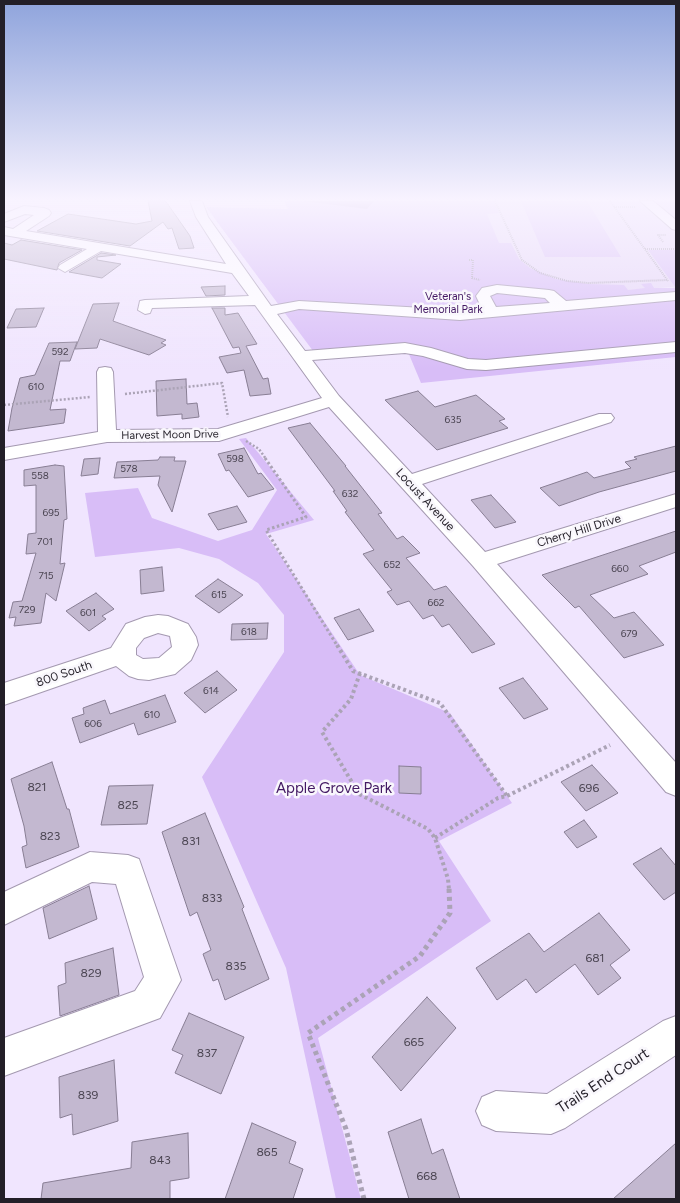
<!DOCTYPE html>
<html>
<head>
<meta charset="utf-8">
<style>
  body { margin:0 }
  #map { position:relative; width:680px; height:1203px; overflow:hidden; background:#f0e5fe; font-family:Figtree,sans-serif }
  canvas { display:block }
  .frame { position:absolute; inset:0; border:5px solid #231f28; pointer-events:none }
</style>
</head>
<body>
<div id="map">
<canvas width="680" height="1203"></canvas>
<div class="frame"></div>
</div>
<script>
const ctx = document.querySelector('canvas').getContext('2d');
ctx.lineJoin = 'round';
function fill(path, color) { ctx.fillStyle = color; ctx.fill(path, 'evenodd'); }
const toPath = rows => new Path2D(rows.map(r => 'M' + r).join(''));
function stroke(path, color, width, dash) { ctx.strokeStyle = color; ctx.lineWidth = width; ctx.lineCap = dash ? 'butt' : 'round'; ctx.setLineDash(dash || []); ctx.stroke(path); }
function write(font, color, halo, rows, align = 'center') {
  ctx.font = font + ' Figtree,sans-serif'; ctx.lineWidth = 5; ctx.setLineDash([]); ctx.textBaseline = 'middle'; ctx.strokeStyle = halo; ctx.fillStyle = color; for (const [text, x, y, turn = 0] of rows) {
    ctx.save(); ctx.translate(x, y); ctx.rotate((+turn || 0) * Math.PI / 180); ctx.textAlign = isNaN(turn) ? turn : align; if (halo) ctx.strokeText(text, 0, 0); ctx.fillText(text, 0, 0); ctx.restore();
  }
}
fill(toPath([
  [390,201,676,201,676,289,673,287,616,291,507,284]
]), '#e6d7f7');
fill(toPath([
  [284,201,494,201,499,213,487,214,499,243,511,243,519,259,530,268,556,279,588,284,624,285,628,290,645,288,641,284,651,283,654,288,676,288,648,250,676,250,676,357,421,383,408,352,319,359,206,207,288,209],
  [521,201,587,201,621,257,545,257],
  [246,438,314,520,266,534,360,675,450,713,512,803,439,841,491,921,318,1038,361,1199,336,1199,286,968,202,777,284,652,284,615,258,583,219,559,179,548,95,557,85,493,138,488,152,518,218,541,252,530,277,490,239,439]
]), '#d8bdf7');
fill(toPath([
  [303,201,374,201,367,209]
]), '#aa8cca');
const building = toPath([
  [148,201,165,201,167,203,190,236,194,248,179,249,172,228,168,229,163,222,130,246,37,231,68,214,136,224,152,221,148,201],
  [21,240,82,250,59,263,57,270,4,259,4,243,12,245,21,240],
  [101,253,116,255,97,257,97,260,121,264,102,278,69,272,101,253],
  [225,286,225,295,206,296,201,287,225,286],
  [119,303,113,321,166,340,161,343,166,345,149,355,100,339,97,348,75,349,93,304,119,303],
  [44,308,36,327,7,328,16,309,44,308],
  [212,308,225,308,225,315,238,313,257,344,246,346,263,379,268,378,271,394,250,396,244,370,227,373,219,357,241,353,239,347,233,348,212,308],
  [77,342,70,361,60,361,50,410,66,409,64,423,8,431,12,408,20,378,35,375,49,343,77,342],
  [186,379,187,404,197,403,199,417,182,419,182,414,157,416,156,381,186,379],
  [418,391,435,407,476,395,505,419,499,421,508,428,437,450,385,400,418,391],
  [310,423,346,466,345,466,382,513,378,514,397,539,403,536,420,553,406,558,434,590,446,586,495,644,472,653,449,624,442,627,433,615,423,619,409,601,397,605,387,592,392,590,363,554,374,550,345,512,347,511,333,491,335,491,288,428,310,423],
  [676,446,676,471,599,492,559,506,540,488,587,472,594,478,631,468,625,462,637,459,634,457,676,446],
  [244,448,258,474,261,473,274,489,248,497,229,470,226,471,218,454,244,448],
  [160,457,175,457,174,461,186,461,172,512,158,485,160,476,114,478,117,462,158,460,160,457],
  [100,458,98,474,81,476,84,459,100,458],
  [55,465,64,466,67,519,64,520,60,564,65,563,56,601,46,593,41,623,14,626,16,617,9,618,13,602,22,601,36,553,26,554,28,534,36,533,36,485,24,486,24,470,55,465],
  [491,495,516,522,495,528,471,500,491,495],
  [237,506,247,522,218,530,208,514,237,506],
  [676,531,676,552,639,566,648,574,590,595,614,618,634,612,664,645,624,658,579,606,575,608,542,575,676,531],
  [162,567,164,591,141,594,140,570,162,567],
  [218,579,243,595,219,613,195,596,218,579],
  [96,593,114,609,102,616,106,619,89,631,66,611,96,593],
  [359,609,374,631,348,640,334,618,359,609],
  [268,623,267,639,231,640,232,624,268,623],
  [217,671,237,690,205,713,184,693,217,671],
  [523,678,548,709,524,719,499,688,523,678],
  [165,695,176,722,138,735,134,723,80,743,72,718,84,714,83,708,105,700,110,714,165,695],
  [52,762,67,809,69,809,79,847,26,868,22,847,27,845,24,826,11,779,52,762],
  [592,765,618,793,586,811,561,782,592,765],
  [399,766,421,767,421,794,399,793,399,766],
  [153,785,147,824,101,825,109,786,153,785],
  [205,813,244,907,242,909,269,979,225,1000,218,979,213,981,203,954,211,950,197,912,190,916,162,832,205,813],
  [584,820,597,837,577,848,564,832,584,820],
  [661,848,676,866,676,892,664,900,633,864,661,848],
  [89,886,97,919,49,939,43,908,89,886],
  [599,913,630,950,610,965,621,978,598,995,575,964,536,993,526,979,497,1000,476,968,529,933,544,952,599,913],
  [113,948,119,995,60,1016,58,986,66,983,65,963,113,948],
  [427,997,456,1028,401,1091,372,1057,427,997],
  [189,1013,244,1037,221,1094,175,1073,183,1055,172,1050,189,1013],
  [114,1060,118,1121,73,1135,72,1114,60,1118,59,1077,114,1060],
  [421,1119,432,1154,443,1149,460,1199,409,1199,388,1132,421,1119],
  [252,1123,296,1142,289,1163,303,1169,293,1199,225,1199,252,1123],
  [188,1133,189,1178,170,1181,170,1199,41,1199,43,1183,131,1168,132,1142,188,1133],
  [676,1143,676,1199,613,1199,676,1143]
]);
fill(building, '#c3b8d0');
stroke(building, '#887e94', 1);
const minor = toPath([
  [190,201,202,201,208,217,271,306,299,301,460,310,482,309,476,296,482,288,497,285,549,290,554,291,566,301,676,292,676,300,460,320,299,309,277,314,305,351,405,343,431,348,468,359,486,360,676,342,676,352,486,370,467,369,423,356,405,353,312,360,339,396,412,474,599,414,611,414,614,418,611,422,422,484,485,552,676,494,676,507,497,564,676,763,676,796,666,792,473,566,329,407,219,441,107,442,4,460,4,448,98,432,97,372,99,368,105,367,111,368,113,372,116,430,218,429,322,398,255,305,152,308,150,313,145,314,138,310,140,301,145,300,249,296,232,273,101,251,65,272,58,268,60,265,87,249,4,235,4,227,13,229,34,215,25,214,4,222,4,214,24,206,44,208,49,210,51,213,49,216,26,231,226,264,196,217,190,201],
  [497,293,545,298,550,303,496,307,490,296,497,293],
  [640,201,653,201,676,220,676,230,672,229,640,201],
  [158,615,168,616,188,624,196,637,198,645,191,660,175,674,149,680,138,679,129,676,116,666,4,705,4,683,111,648,126,624,145,617,158,615],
  [158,633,170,636,172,647,159,658,143,659,136,655,136,648,144,638,158,633],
  [90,852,128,855,139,859,181,980,160,1018,4,1076,4,1038,135,991,144,977,116,884,92,882,4,925,4,892,90,852],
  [676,1016,676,1055,565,1128,551,1134,496,1131,482,1125,476,1111,482,1097,496,1091,547,1094,663,1021,676,1016]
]);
stroke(minor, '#a499b0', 2);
stroke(toPath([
  [495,201,522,260,540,273,567,281,588,283,667,280],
  [610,201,668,281],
  [614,207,635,207],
  [663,242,658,235,666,235],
  [645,249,676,249],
  [469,260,473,260,472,278,480,280]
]), '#aba3b6', 2, [1, 1]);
stroke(toPath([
  [125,394,222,383,228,417],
  [4,405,90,397],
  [246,441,259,449,266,459]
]), '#aba3b6', 2.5, [2, 2]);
stroke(toPath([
  [265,458,306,517,266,530,338,647]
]), '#aba3b6', 3, [2.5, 2.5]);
stroke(toPath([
  [337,645,353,671,440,703,507,796],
  [360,673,351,699,322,732,359,794,428,829,435,838,448,879,449,890],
  [435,838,498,798,507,796,610,745]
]), '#aba3b6', 4, [3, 3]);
stroke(toPath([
  [364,1199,346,1129,308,1033,420,956,450,913,449,888]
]), '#aba3b6', 5, [4, 4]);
fill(minor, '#fff');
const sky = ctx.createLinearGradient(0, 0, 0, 369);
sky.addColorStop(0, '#8fa4dc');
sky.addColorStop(0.54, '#f8f3ff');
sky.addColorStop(1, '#f8f3ff00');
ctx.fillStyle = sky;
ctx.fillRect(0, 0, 680, 369);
write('10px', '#4b4552', null, [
  ["592",60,352],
  ["610",36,387],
  ["635",453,420],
  ["598",235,459],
  ["578",129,469],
  ["558",40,476],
  ["632",350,494],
  ["695",51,513],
  ["701",45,542],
  ["652",392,565],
  ["660",620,569],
  ["715",46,576],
  ["615",219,595],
  ["662",436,603],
  ["729",27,610],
  ["601",88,613],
  ["618",249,632],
  ["679",629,634],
  ["614",211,691],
  ["610",152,715],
  ["606",93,724]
]);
write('11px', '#431963', '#f9f7fc', [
  ["Veteran's",448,297],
  ["Memorial Park",448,310]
]);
write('11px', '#231f28', '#f9f7fc', [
  ["Harvest Moon Drive",170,435,-1]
]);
write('12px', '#231f28', '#f9f7fc', [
  ["Locust Avenue",425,500,47],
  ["Cherry Hill Drive",579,531,-17],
  ["800 South",64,674,-19]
]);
write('12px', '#4b4552', null, [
  ["821",37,787],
  ["696",589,788],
  ["825",128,805],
  ["823",50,836],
  ["831",191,841],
  ["833",212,898],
  ["681",595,958],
  ["835",236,966],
  ["829",91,973],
  ["665",414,1042],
  ["837",207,1053],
  ["839",88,1095],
  ["865",267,1152],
  ["843",160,1160],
  ["668",427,1176]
]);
write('15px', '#431963', '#f9f7fc', [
  ["Apple Grove Park",334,789]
]);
write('15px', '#231f28', '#f9f7fc', [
  ["Trails End Court",603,1081,-33]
]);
</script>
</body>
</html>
